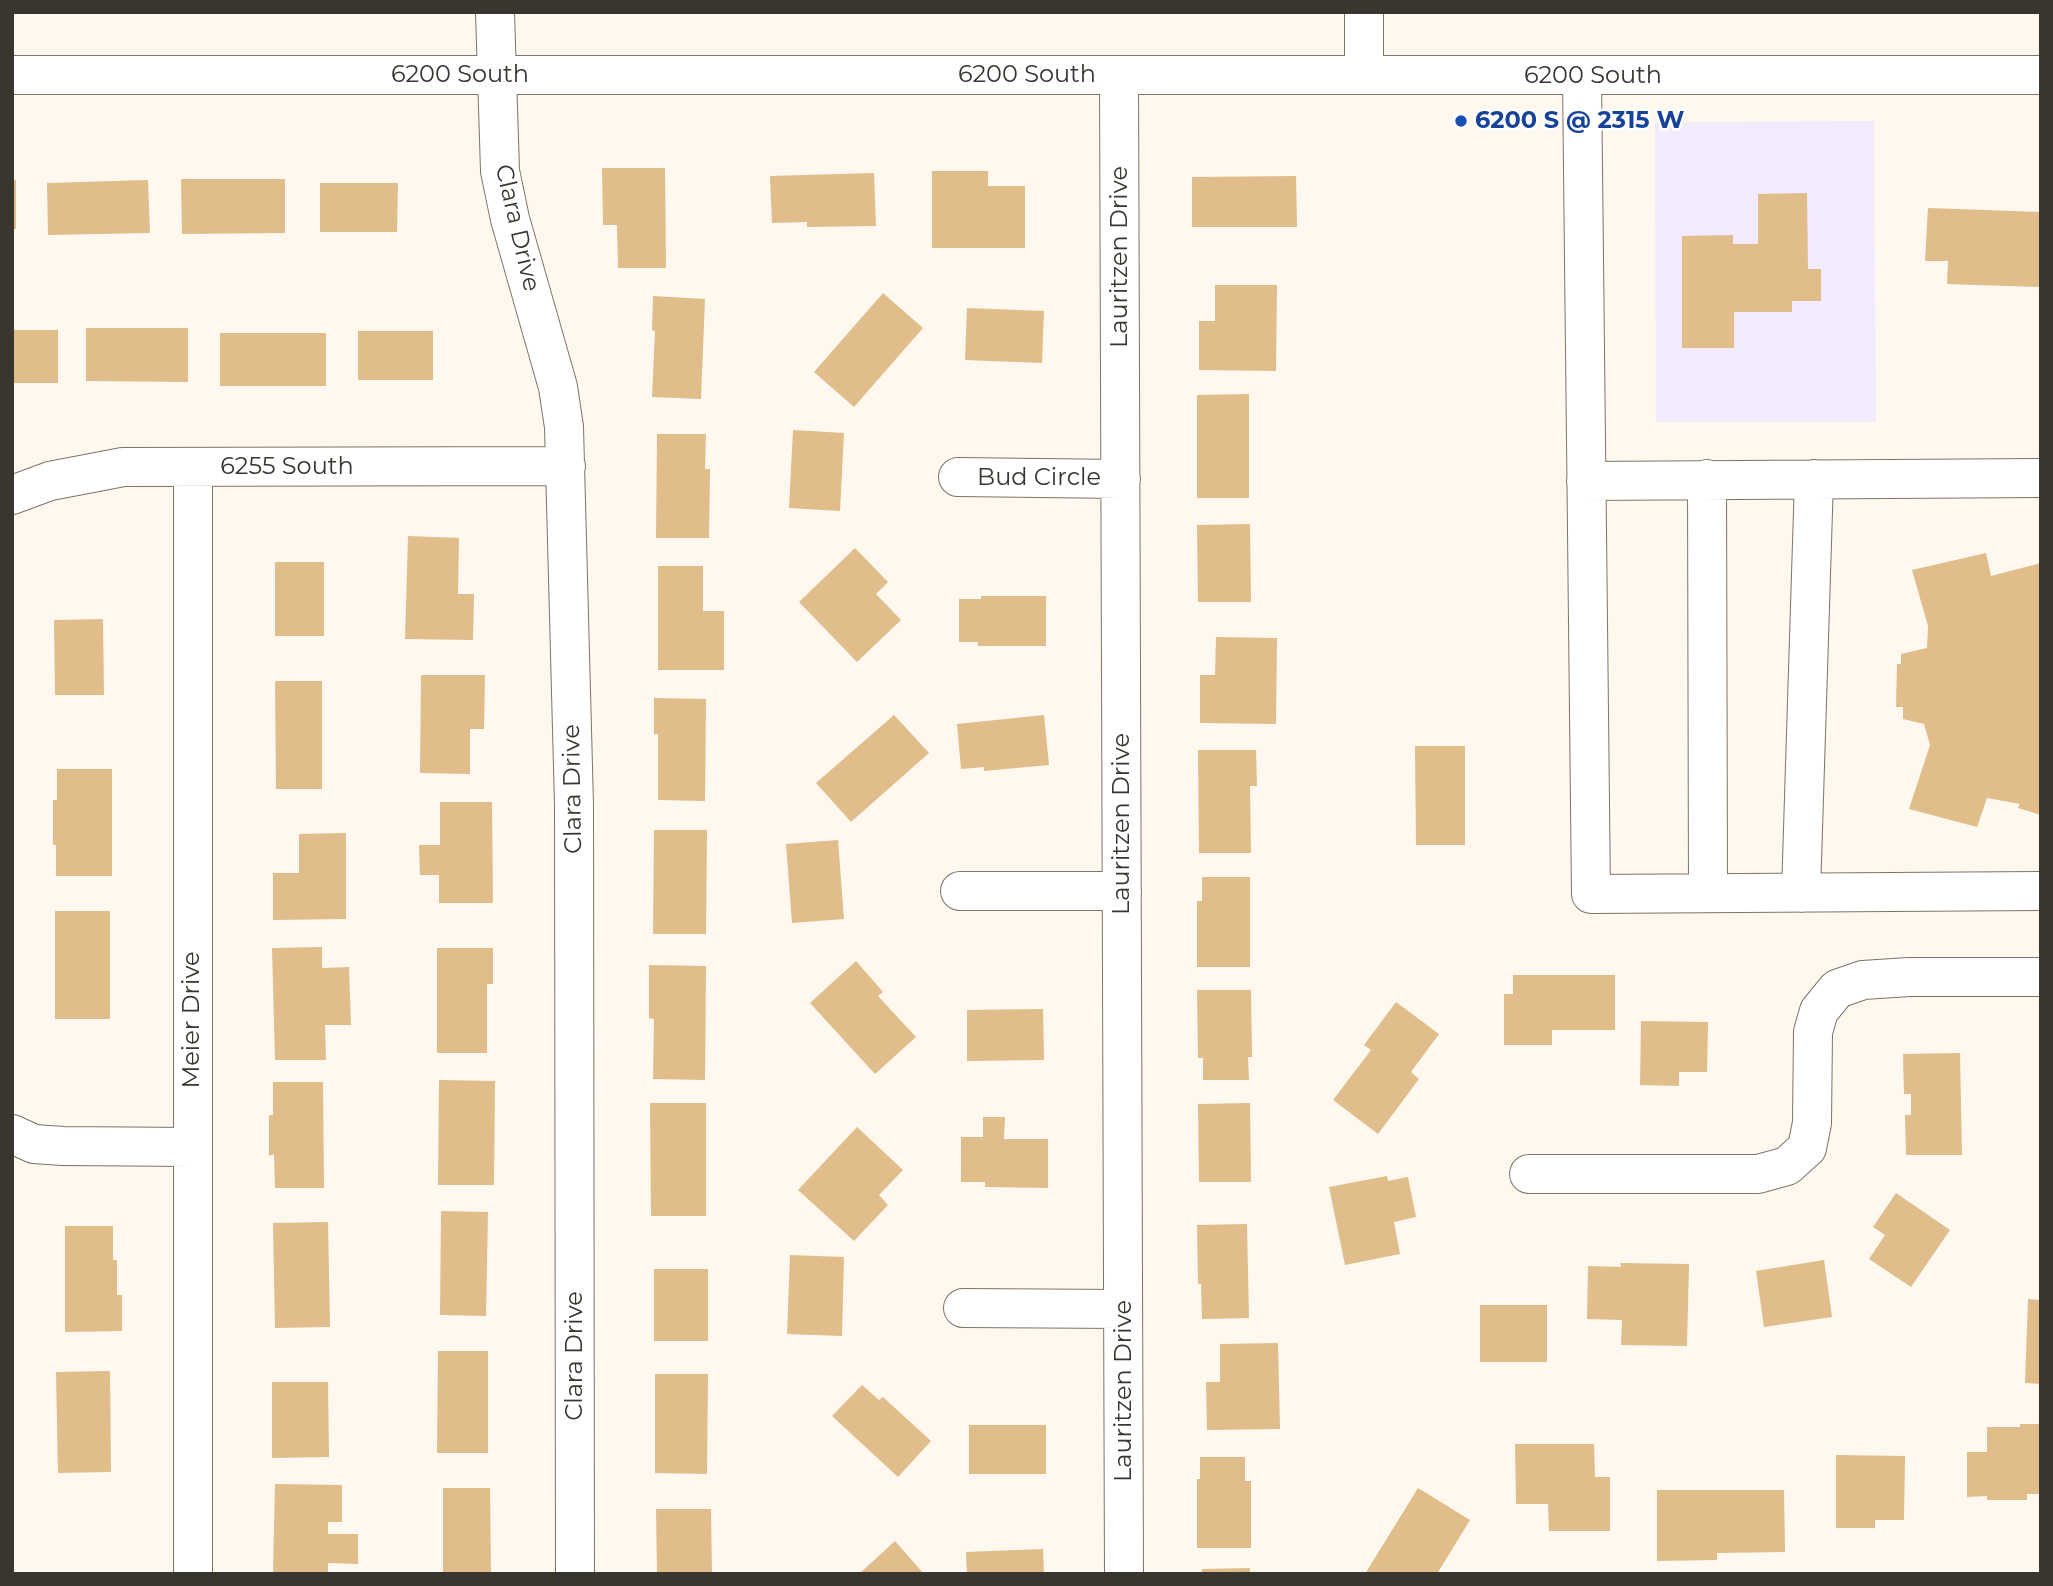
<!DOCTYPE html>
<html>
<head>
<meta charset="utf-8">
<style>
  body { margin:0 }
  #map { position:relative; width:2053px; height:1586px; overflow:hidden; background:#fef8ef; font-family:Montserrat,sans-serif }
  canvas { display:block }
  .frame { position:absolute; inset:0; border:14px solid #39352f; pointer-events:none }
</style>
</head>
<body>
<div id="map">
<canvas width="2053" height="1586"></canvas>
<div class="frame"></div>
</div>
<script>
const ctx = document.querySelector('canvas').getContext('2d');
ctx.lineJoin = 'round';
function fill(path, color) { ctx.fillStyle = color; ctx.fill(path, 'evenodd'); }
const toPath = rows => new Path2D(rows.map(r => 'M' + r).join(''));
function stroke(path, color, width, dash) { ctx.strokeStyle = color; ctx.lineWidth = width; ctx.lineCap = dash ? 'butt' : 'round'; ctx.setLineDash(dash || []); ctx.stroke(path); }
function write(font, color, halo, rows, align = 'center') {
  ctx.font = font + ' Montserrat,sans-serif'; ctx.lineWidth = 5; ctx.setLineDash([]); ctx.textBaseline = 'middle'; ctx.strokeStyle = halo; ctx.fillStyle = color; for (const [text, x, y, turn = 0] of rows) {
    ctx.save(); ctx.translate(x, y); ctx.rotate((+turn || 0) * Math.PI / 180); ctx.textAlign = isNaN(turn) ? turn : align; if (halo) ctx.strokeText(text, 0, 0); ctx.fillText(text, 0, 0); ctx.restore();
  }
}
fill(toPath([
  [1874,121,1876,422,1656,422,1655,122]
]), '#f1ebfd');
fill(toPath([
  [602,168,665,168,666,268,618,268,617,225,603,225],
  [932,171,988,171,988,186,1025,186,1025,248,932,248],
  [874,173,876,226,807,227,807,222,772,223,770,176],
  [1296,176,1297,227,1192,227,1192,177],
  [181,179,285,179,285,233,182,234],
  [12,180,16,180,16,229,12,229],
  [148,180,150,233,48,235,47,183],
  [320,183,398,183,397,232,320,232],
  [1807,193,1808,269,1821,269,1821,301,1792,301,1792,312,1734,312,1734,348,1682,348,1682,236,1733,235,1733,244,1758,244,1758,194],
  [1928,208,2041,212,2039,287,1947,284,1948,261,1925,261],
  [1215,285,1277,285,1276,371,1199,370,1199,321,1215,321],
  [883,293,923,328,854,407,814,372],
  [653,296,705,299,701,399,652,397,655,331,652,330],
  [967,308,1044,311,1042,363,965,360],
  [86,328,188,328,188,382,86,381],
  [12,330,58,330,58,383,12,383],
  [358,331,433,331,433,380,358,380],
  [220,333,326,333,326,386,220,386],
  [1249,394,1249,498,1197,498,1197,395],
  [793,430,844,433,840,511,789,508],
  [657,434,706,434,705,469,710,469,709,538,656,538],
  [1250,524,1251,602,1198,602,1197,525],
  [408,536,459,538,458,594,474,594,473,640,405,639],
  [855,548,888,582,876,594,901,620,857,662,799,602],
  [1986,553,1991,576,2041,563,2041,815,2018,808,2020,804,1987,798,1977,827,1909,809,1930,745,1924,724,1903,719,1903,707,1896,707,1897,664,1901,664,1901,654,1927,648,1928,626,1912,570],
  [275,562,324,562,324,636,275,636],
  [658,566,703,566,703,611,724,611,724,670,658,670],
  [981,596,1046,596,1046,646,978,646,978,642,959,642,959,599,981,599],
  [103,619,104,695,55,695,54,620],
  [1216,637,1277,638,1276,724,1200,723,1200,675,1215,675],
  [421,675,485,675,484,729,470,729,470,774,420,773],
  [275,681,322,681,322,789,276,789],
  [654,698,706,699,705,801,658,800,658,734,654,734],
  [894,715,929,753,851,822,816,783],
  [1044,715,1049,765,984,771,984,767,961,769,957,724],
  [1415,746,1465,746,1465,845,1416,845],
  [1198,750,1256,750,1257,786,1250,786,1251,853,1199,853],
  [57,769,112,769,112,876,56,876,56,845,53,845,53,800,57,800],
  [440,802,492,802,493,903,439,903,439,875,420,875,419,845,440,845],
  [654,830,707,830,706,934,653,934],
  [346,833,346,919,273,920,273,873,299,873,299,834],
  [838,840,844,919,792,923,786,844],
  [1202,877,1250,877,1250,967,1197,967,1197,901,1202,901],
  [55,911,110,911,110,1019,55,1019],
  [322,947,322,968,349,967,351,1025,325,1025,326,1060,275,1060,272,948],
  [437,948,493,948,493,984,487,984,487,1053,437,1053],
  [856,961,883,992,878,996,916,1037,875,1074,810,1003],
  [649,965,706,966,705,1080,653,1079,654,1019,649,1018],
  [1513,975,1615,975,1615,1030,1552,1030,1552,1045,1504,1045,1504,994,1513,994],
  [1197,990,1251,990,1252,1057,1248,1057,1249,1080,1203,1080,1203,1058,1198,1058],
  [1396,1002,1439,1034,1411,1072,1419,1079,1378,1134,1333,1100,1371,1050,1364,1045],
  [1043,1009,1044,1060,967,1061,967,1010],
  [1641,1021,1708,1022,1707,1072,1679,1072,1679,1086,1640,1085],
  [1960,1053,1962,1155,1906,1155,1905,1115,1911,1115,1911,1094,1904,1094,1903,1054],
  [439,1080,495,1081,494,1185,438,1185],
  [273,1082,323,1082,324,1188,275,1188,274,1154,269,1156,269,1115,273,1115],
  [650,1103,706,1103,706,1216,651,1216],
  [1250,1103,1251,1182,1199,1182,1198,1104],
  [983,1117,1005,1117,1004,1139,1048,1139,1048,1188,985,1187,985,1182,961,1182,961,1137,983,1137],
  [857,1127,903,1170,879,1195,888,1205,854,1241,798,1190],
  [1387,1176,1388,1181,1408,1177,1416,1217,1394,1222,1400,1254,1345,1265,1329,1187],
  [1896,1193,1950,1230,1911,1287,1869,1259,1885,1235,1873,1227],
  [441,1211,488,1212,486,1316,440,1315],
  [328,1222,330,1327,275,1328,273,1223],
  [1247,1224,1249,1318,1202,1319,1201,1284,1198,1284,1197,1225],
  [65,1226,113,1226,113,1260,117,1260,117,1295,122,1295,122,1331,65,1332],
  [790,1255,844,1257,842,1336,787,1334],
  [1824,1260,1832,1317,1764,1327,1756,1271],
  [1620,1263,1689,1264,1687,1346,1621,1345,1622,1320,1587,1319,1588,1266,1621,1267],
  [654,1269,708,1269,708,1341,654,1341],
  [2028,1299,2041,1300,2041,1384,2025,1383],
  [1480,1305,1547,1305,1547,1362,1480,1362],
  [1278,1343,1280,1429,1207,1430,1206,1382,1220,1382,1220,1344],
  [438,1351,488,1351,488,1453,437,1453],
  [110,1371,111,1472,58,1473,56,1372],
  [655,1374,708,1374,707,1474,655,1473],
  [272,1382,328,1382,329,1457,272,1458],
  [862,1385,879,1400,883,1397,931,1441,898,1477,832,1416],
  [2020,1424,2041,1424,2041,1494,2027,1494,2027,1500,1987,1500,1987,1496,1967,1497,1967,1452,1987,1452,1987,1427,2020,1427],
  [969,1425,1046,1425,1046,1474,969,1474],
  [1515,1444,1594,1444,1595,1477,1610,1477,1610,1531,1549,1531,1548,1504,1516,1504],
  [1836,1455,1905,1456,1904,1520,1875,1520,1875,1528,1836,1528],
  [1200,1457,1245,1457,1245,1481,1251,1481,1251,1548,1197,1548,1197,1479,1200,1479],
  [275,1484,342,1485,342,1522,328,1522,328,1534,358,1534,358,1564,328,1563,328,1574,273,1574],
  [443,1488,490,1488,491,1574,443,1574],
  [1418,1488,1470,1520,1437,1574,1365,1574],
  [1657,1490,1784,1490,1785,1552,1717,1553,1717,1560,1657,1561],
  [656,1509,711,1509,712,1574,657,1574],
  [895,1541,924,1574,859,1574],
  [1043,1549,1044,1574,967,1574,966,1552],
  [1250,1568,1250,1574,1202,1574,1202,1569]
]), '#e0bd8b');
const minor = toPath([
  [495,12,500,171,510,219,558,387,564,427,574,805,575,1574],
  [1364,12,1364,74],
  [1119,75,1124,1574],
  [1582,77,1591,894,2041,891],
  [958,477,1121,479],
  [1707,479,1708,893],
  [1586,481,2041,478],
  [12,495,50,481,123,467,566,466],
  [960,891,1122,891],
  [1801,893,1814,479],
  [12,1134,34,1144,63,1146,192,1147],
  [1529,1174,1758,1174,1787,1166,1807,1148,1812,1123,1813,1032,1819,1011,1837,989,1863,980,1909,977,2041,977],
  [963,1308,1123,1309],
  [193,1574,193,467]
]);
const major = toPath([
  [12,75,2041,75]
]);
stroke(minor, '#7d7466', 40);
stroke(major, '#7d7466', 40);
stroke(minor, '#fff', 38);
stroke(major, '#fff', 38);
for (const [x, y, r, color] of [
  [1461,121,7,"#1a4fb4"]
]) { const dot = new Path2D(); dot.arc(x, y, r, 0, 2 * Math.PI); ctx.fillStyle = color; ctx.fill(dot); stroke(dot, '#fff', 2.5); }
write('24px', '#39352f', '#fff', [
  ["6200 South",460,75],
  ["6200 South",1027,75],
  ["6200 South",1593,76],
  ["Clara Drive",517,228,77],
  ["Lauritzen Drive",1120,257,-90],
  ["6255 South",287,467],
  ["Bud Circle",1039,478],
  ["Clara Drive",573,789,-91],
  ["Lauritzen Drive",1122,824,-90],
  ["Meier Drive",192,1020,-90],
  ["Clara Drive",575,1356,-90],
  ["Lauritzen Drive",1124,1391,-90]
]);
write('bold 24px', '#164399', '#fff', [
  ["6200 S @ 2315 W",1475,121]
], 'left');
</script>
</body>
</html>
